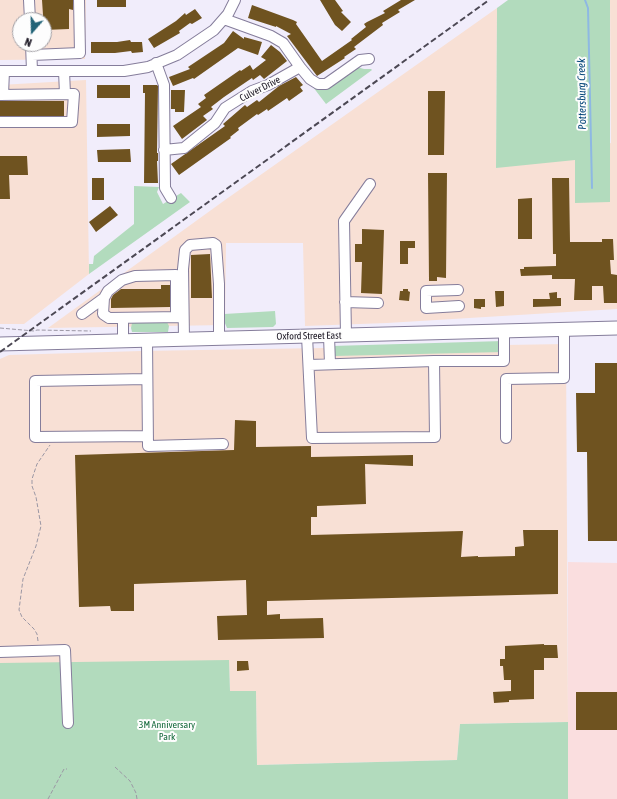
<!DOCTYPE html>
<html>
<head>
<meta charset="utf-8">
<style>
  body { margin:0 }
  #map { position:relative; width:617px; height:799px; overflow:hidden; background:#f1edfb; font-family:"Asap Condensed",sans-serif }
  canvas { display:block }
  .north { position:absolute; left:12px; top:12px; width:40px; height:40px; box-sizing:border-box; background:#fdfdfd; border:1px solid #a3a1a6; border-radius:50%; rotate:200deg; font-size:11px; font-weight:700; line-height:16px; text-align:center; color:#1b1723 }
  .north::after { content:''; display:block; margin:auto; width:14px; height:18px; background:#216377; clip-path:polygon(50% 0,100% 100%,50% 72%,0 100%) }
</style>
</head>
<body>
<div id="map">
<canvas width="617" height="799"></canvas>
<div class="north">N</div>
</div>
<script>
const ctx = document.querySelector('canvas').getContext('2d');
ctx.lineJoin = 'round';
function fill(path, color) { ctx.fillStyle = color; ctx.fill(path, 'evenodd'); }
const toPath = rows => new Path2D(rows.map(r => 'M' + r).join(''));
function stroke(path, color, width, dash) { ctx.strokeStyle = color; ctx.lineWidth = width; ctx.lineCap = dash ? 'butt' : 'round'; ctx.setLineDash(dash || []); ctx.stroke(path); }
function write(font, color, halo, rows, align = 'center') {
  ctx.font = font + ' "Asap Condensed",sans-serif'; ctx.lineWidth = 4; ctx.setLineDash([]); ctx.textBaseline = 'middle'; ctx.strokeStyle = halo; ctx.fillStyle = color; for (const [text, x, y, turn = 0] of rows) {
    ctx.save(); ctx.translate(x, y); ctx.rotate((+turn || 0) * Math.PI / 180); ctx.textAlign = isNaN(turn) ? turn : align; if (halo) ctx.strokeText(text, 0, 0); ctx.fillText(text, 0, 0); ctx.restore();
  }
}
fill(toPath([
  [568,562,617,563,617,799,568,799]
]), '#fadedf');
fill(toPath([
  [0,0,86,0,85,59,0,60],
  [20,20,44,20,44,44,20,44],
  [610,0,617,0,617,309,387,323,305,326,303,243,226,243,225,325,48,328,225,200,497,8,496,168,611,143],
  [86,80,89,274,24,324,0,324,0,85],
  [566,344,568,722,460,724,457,760,257,765,256,691,230,691,229,661,0,666,0,359,9,355,141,351]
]), '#f8e0d5');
fill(toPath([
  [508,0,610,0,610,202,575,203,575,160,496,168,497,8],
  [357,67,364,69,371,69,372,70,326,104,313,87,320,88],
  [134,186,159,187,157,192,163,204,181,193,190,202,89,274,89,264,93,264,94,256,134,224],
  [275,311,276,324,273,327,227,328,224,321,224,314],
  [136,321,167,322,169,326,168,332,132,332,131,328,132,323],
  [503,341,504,352,335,356,332,352,332,346],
  [229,660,230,691,256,691,257,765,457,760,460,724,568,722,568,799,0,799,0,663]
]), '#b2dbbd');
stroke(toPath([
  [585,0,588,8,592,188]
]), '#8eb8e3', 2);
fill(toPath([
  [42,0,73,0,73,10,69,9,69,29,44,30],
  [97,0,126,0,126,7,97,7],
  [320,0,335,0,343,11,341,12,351,22,342,31,335,25],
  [401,0,415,0,398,10,400,12,382,23,383,25,354,47,356,49,344,57,345,58,317,76,287,36,291,34,276,26,276,27,248,18,252,5,293,20,297,22,296,24,322,61,352,40,351,39,366,27,364,24,367,22,385,13,383,11],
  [195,9,202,18,192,24,190,23,179,31,180,33,154,48,148,39,176,21,185,13,186,15],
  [233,31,244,39,244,37,262,42,258,55,238,48,194,79,193,78,173,86,169,77,190,69,188,67,224,43],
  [130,40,131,42,142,42,143,52,132,53,131,51,115,53,91,53,91,42,117,42],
  [271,45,280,52,287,61,264,79,260,75,253,80,252,78,224,97,211,107,213,109,203,116,207,120,182,139,173,126,201,107,198,104,206,98,204,95,240,70,241,71,250,65,253,70,266,60,261,57],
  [296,77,303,85,300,87,303,91,289,101,287,98,268,111,267,109,258,115,257,114,238,128,239,130,230,137,231,138,179,175,171,164,225,126,223,124,245,105,247,107,257,100,259,102,279,86],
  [97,85,130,85,130,98,97,98],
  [143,85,157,85,158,86,157,153,158,153,158,161,157,161,158,183,144,183,145,93,143,93],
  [171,90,185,90,184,112,175,112,175,109,171,109],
  [428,91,445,91,444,155,428,155],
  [0,101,64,101,64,116,0,116],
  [97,124,130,124,130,136,97,137],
  [130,149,131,162,98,162,97,150],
  [0,156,27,156,28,175,9,175,10,199,0,199],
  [428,173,447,173,446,278,437,277,437,281,429,281],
  [92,178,104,178,104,200,92,200],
  [552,178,569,178,570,242,602,242,602,239,613,239,614,260,610,260,611,274,617,275,617,303,604,303,603,286,592,286,592,300,574,300,575,279,552,279,552,275,521,276,520,269,524,269,524,267,556,266,556,254,553,254],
  [532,198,532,239,518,239,518,199],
  [110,206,118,215,96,232,89,222],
  [362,229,384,230,382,294,361,293,362,262,355,262,355,244,362,244],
  [400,241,415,241,415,248,408,248,408,264,400,264],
  [210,254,212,298,191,298,191,255],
  [161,285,170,285,170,307,111,308,111,299,113,295,121,289,161,289],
  [403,289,408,289,408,291,410,292,409,301,399,300,400,291,403,291],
  [495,291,504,291,504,306,496,307],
  [557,292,557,298,561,298,561,306,533,307,533,299,550,299,549,293],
  [474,299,485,299,485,307,481,307,481,309,474,308],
  [595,363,617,363,617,541,588,541,587,452,577,452,576,393,595,393],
  [235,420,256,421,256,447,311,446,311,457,413,455,413,466,365,464,366,504,317,506,317,517,311,517,311,535,463,531,461,557,478,556,478,557,515,556,515,547,524,546,523,530,558,530,558,594,267,601,267,615,280,614,280,619,323,618,324,638,218,640,217,616,247,615,246,580,134,584,134,611,111,611,110,606,79,607,75,455,234,450],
  [544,644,544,645,557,645,558,658,544,658,544,670,534,670,534,699,509,700,509,702,494,703,493,692,511,691,511,680,504,680,503,666,500,666,500,659,505,659,505,646],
  [237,661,248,661,249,670,237,671],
  [576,692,617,692,617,730,576,730]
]), '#6f5320');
const minor = toPath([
  [29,0,30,20],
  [224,19,271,36,283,43,300,67,310,79,318,84,326,84,360,60,369,59],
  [31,44,32,71],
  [32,55,80,53,79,0],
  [156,63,164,85,165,188,171,198],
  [0,71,124,71,148,67,177,55,214,30,228,14,235,0],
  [64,71,65,94],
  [0,95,74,94,72,122,0,122],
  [3,95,4,71],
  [164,150,184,148,215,123,225,108,252,91,268,85,300,67],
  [458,290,426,291,426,308,459,306],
  [104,298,103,314,109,318,182,317],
  [345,302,378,303],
  [82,314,104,298,108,291,122,280,135,276,176,275,176,317],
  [346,335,344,221,370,184],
  [307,336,312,438,435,437,434,361,504,361,504,331],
  [329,336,330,364],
  [184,339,183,269,185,250,190,245,213,243,216,245,219,284,219,338],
  [147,340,148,446,223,444],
  [123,341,123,318],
  [309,365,434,361],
  [147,379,35,381,35,437,148,436],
  [506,438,506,379,564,378,564,330],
  [0,652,65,650,68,723]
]);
const major = toPath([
  [0,344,617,328]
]);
stroke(minor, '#857d9b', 12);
stroke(major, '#857d9b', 15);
stroke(toPath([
  [0,328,34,331,37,330,91,331],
  [38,641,37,634,34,629,22,617,19,610,23,579,36,546,41,526,36,497,32,486,32,479,37,464,50,445],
  [115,767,130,781,136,793,137,799],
  [48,799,64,769,67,769]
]), '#9b97a4', 1, [4, 2]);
stroke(minor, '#fff', 10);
stroke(major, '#fff', 13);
stroke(toPath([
  [0,352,489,0]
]), '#4c4854', 2, [6, 3]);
write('10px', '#1b1723', '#fdfdfd', [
  ["Culver Drive",260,89,-27],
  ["Oxford Street East",309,336,-1]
]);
write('10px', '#14693b', '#fdfdfd', [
  ["3M Anniversary",167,725],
  ["Park",167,737]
]);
write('italic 11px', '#004377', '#fdfdfd', [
  ["Pottersburg Creek",582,94,-91]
]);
</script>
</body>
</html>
